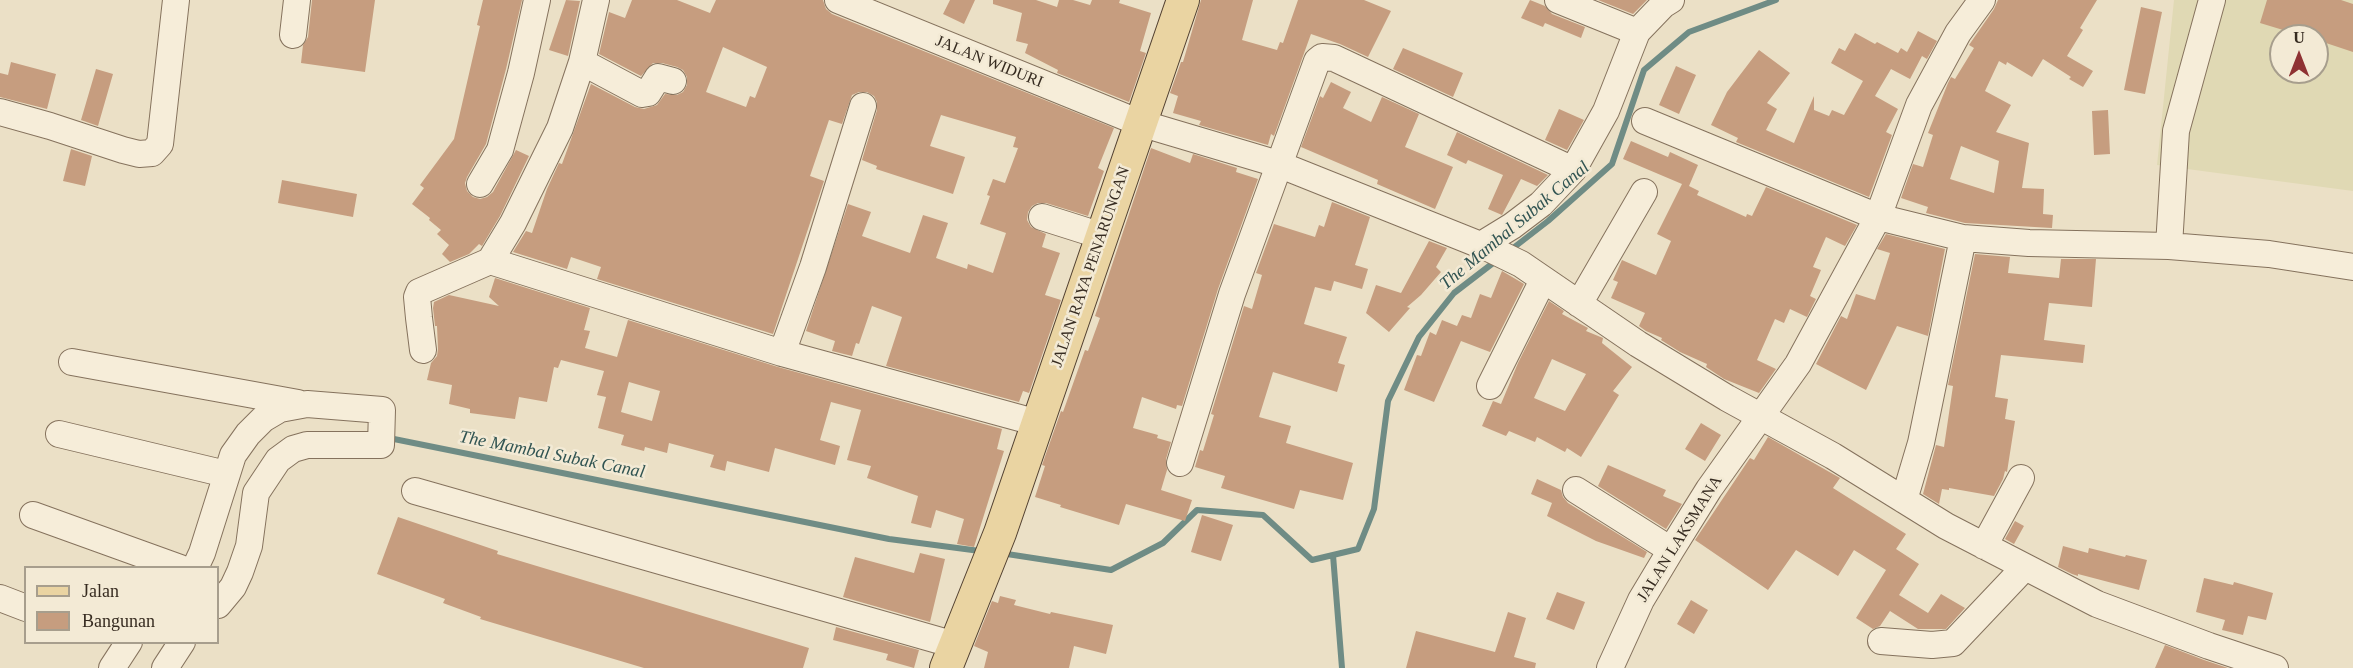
<!DOCTYPE html>
<html>
<head>
<meta charset="utf-8">
<style>
  body { margin:0 }
  #map { position:relative; width:2353px; height:668px; overflow:hidden; background:#ebe0c6; font-family:Georgia,serif }
  canvas { display:block }
  .legend { position:absolute; left:24px; top:566px; width:195px; height:78px; box-sizing:border-box; background:#f3ead5; border:2px solid #a79e8d; margin:0; padding:8px 10px; list-style:none; font-size:18px; color:#362b20 }
  .legend li { display:flex; align-items:center; gap:12px; height:30px }
  .legend b { width:30px; border:2px solid #a79e8d }
  .north { position:absolute; left:2269px; top:24px; width:60px; height:60px; box-sizing:border-box; background:#f3ead5; border:2px solid #a79e8d; border-radius:50%; rotate:0deg; font-size:16px; font-weight:700; line-height:24px; text-align:center; color:#362b20 }
  .north::after { content:''; display:block; margin:auto; width:21px; height:27px; background:#8f3233; clip-path:polygon(50% 0,100% 100%,50% 72%,0 100%) }
</style>
</head>
<body>
<div id="map">
<canvas width="2353" height="668"></canvas>
<ul class="legend">
<li><b style="height:8px;background:#ead4a2"></b>Jalan</li>
<li><b style="height:16px;background:#c69d7f"></b>Bangunan</li>
</ul>
<div class="north">U</div>
</div>
<script>
const ctx = document.querySelector('canvas').getContext('2d');
ctx.lineJoin = 'round';
function fill(path, color) { ctx.fillStyle = color; ctx.fill(path, 'evenodd'); }
const toPath = rows => new Path2D(rows.map(r => 'M' + r).join(''));
function stroke(path, color, width, dash) { ctx.strokeStyle = color; ctx.lineWidth = width; ctx.lineCap = dash ? 'butt' : 'round'; ctx.setLineDash(dash || []); ctx.stroke(path); }
function write(font, color, halo, rows, align = 'center') {
  ctx.font = font + ' Georgia,serif'; ctx.lineWidth = 5; ctx.setLineDash([]); ctx.textBaseline = 'middle'; ctx.strokeStyle = halo; ctx.fillStyle = color; for (const [text, x, y, turn = 0] of rows) {
    ctx.save(); ctx.translate(x, y); ctx.rotate((+turn || 0) * Math.PI / 180); ctx.textAlign = isNaN(turn) ? turn : align; if (halo) ctx.strokeText(text, 0, 0); ctx.fillText(text, 0, 0); ctx.restore();
  }
}
fill(toPath([
  [2174,0,2353,0,2353,191,2157,165],
  [2281,36,2317,36,2317,72,2281,72]
]), '#e0d9b4');
stroke(toPath([
  [1508,252,1548,221,1612,164,1644,70,1689,32,1776,0],
  [389,438,889,539,980,551],
  [1007,554,1111,570,1163,543,1197,510,1263,515,1312,560,1358,549,1374,509,1388,401,1419,337,1454,293,1497,260],
  [1333,555,1342,668]
]), '#6f8c85', 6);
fill(toPath([
  [312,0,375,0,365,72,301,63,303,45,308,37],
  [483,0,522,0,506,69,486,144,467,177,465,183,467,191,473,197,480,199,487,197,493,192,516,150,529,156,500,216,482,246,479,244,469,254,450,262,442,254,449,245,437,234,441,230,429,220,430,218,412,204,424,188,420,185,454,139,480,26,477,25],
  [566,0,580,1,568,56,549,50],
  [632,0,677,0,710,13,716,0,823,0,826,9,832,14,1114,128,1098,168,1104,171,1088,216,1046,203,1038,203,1032,206,1028,212,1027,220,1031,227,1046,234,1042,247,1060,253,1045,295,1061,300,1029,393,1023,391,1019,402,886,366,902,317,872,306,859,344,856,343,852,356,832,351,835,341,806,331,848,204,871,212,862,236,910,253,923,215,948,223,936,258,967,269,968,264,993,273,1006,233,980,224,990,196,987,195,993,179,1005,183,1018,148,1013,147,1016,137,941,115,930,146,965,157,953,194,876,169,877,166,862,160,877,110,877,102,874,96,867,92,859,92,852,95,842,124,829,120,810,176,824,181,773,334,597,279,601,267,571,257,567,269,513,252,526,231,532,233,547,189,559,163,562,164,591,84,635,107,644,109,657,105,665,94,677,95,683,92,687,85,687,77,683,70,677,67,662,63,653,63,641,76,599,54,609,12,625,18],
  [723,47,767,67,755,98,750,96,746,107,706,92],
  [950,0,975,0,964,24,943,14],
  [993,0,1036,0,1057,7,1059,0,1073,0,1090,5,1092,0,1120,0,1119,3,1151,13,1140,51,1146,53,1129,102,1057,73,1058,70,1025,53,1028,44,1016,41,1022,13,993,4],
  [1201,0,1253,0,1242,40,1277,50,1280,42,1283,43,1298,0,1364,0,1391,11,1368,57,1340,44,1311,34,1274,136,1271,134,1268,145,1199,125,1201,121,1173,113,1178,96,1170,93,1181,62,1183,62],
  [1530,0,1545,6,1552,14,1585,27,1581,38,1545,23,1543,27,1521,18],
  [1598,0,1647,0,1633,14],
  [1998,0,2097,0,2080,28,2083,30,2067,56,2093,71,2083,87,2069,79,2071,77,2043,59,2032,77,2007,62,2006,65,1999,61,1985,91,2011,105,1996,132,2029,143,2022,188,2044,189,2043,214,2053,215,2052,228,1965,223,1926,213,1928,207,1901,198,1913,164,1923,167,1933,135,1928,133,1948,83,1951,77,1955,79,1974,48,1969,45,1994,9],
  [1961,146,1999,161,1994,193,1950,179],
  [2267,0,2341,0,2353,4,2353,52,2317,40,2317,36,2303,36,2260,23],
  [2141,7,2162,12,2145,94,2124,90],
  [1918,31,1937,41,1927,59,1922,56,1910,79,1891,69,1875,96,1898,109,1886,132,1892,135,1869,197,1736,142,1738,138,1711,125,1727,92,1759,50,1790,73,1767,103,1777,109,1766,130,1794,143,1814,96,1814,110,1829,116,1832,110,1844,115,1863,81,1831,63,1839,48,1845,51,1855,33,1875,44,1877,42,1898,53,1901,48,1907,52],
  [1403,48,1463,73,1453,97,1393,69],
  [11,62,56,74,47,109,0,97,0,73,8,75],
  [1676,66,1696,75,1679,114,1659,105],
  [96,69,113,74,98,126,81,120],
  [1331,82,1351,92,1343,108,1371,122,1382,97,1419,114,1405,147,1453,167,1435,209,1377,184,1378,180,1301,147,1320,96,1323,98],
  [1559,109,1584,120,1567,150,1545,140],
  [2108,110,2110,154,2094,155,2092,111],
  [1457,132,1548,175,1537,186,1521,179,1502,215,1488,209,1503,175,1468,160,1466,164,1447,155],
  [1631,141,1668,157,1670,152,1698,165,1689,186,1699,191,1697,195,1746,217,1747,214,1752,216,1766,187,1857,225,1845,246,1826,237,1813,267,1821,270,1810,296,1816,299,1807,317,1790,309,1784,323,1775,319,1757,360,1776,369,1759,393,1724,379,1706,367,1707,364,1680,352,1661,340,1662,338,1646,331,1639,326,1645,313,1611,298,1618,282,1613,280,1622,260,1656,275,1671,241,1657,234,1682,184,1623,159],
  [1151,148,1190,163,1193,154,1237,168,1236,172,1258,179,1218,289,1182,406,1177,405,1176,409,1142,397,1133,428,1158,435,1157,438,1171,442,1166,459,1167,470,1161,490,1192,500,1185,521,1126,504,1119,525,1060,507,1061,505,1035,497,1045,466,1042,465,1061,411,1063,412,1085,350,1088,351,1100,318,1095,316],
  [71,149,92,156,85,186,63,181],
  [282,180,357,194,353,217,278,203],
  [1332,202,1370,217,1355,265,1368,269,1362,289,1334,281,1331,291,1315,287,1304,324,1347,337,1338,363,1345,365,1337,392,1273,372,1259,417,1291,426,1286,443,1353,463,1343,500,1300,490,1294,509,1221,488,1225,476,1195,467,1200,450,1203,451,1214,415,1211,414,1244,306,1252,309,1262,275,1256,273,1274,224,1315,237,1319,225,1324,227],
  [1886,234,1945,249,1928,336,1897,326,1866,390,1816,364,1841,316,1847,319,1856,294,1875,300,1890,253,1877,249],
  [1429,241,1447,248,1436,267,1441,272,1421,295,1407,307,1410,308,1389,332,1366,313,1376,285,1401,293],
  [1975,254,2010,257,2008,273,2059,278,2061,259,2096,259,2092,307,2049,303,2044,340,2085,345,2083,363,2001,355,1995,397,2008,399,2005,419,2015,421,2007,472,2005,471,2003,479,1994,496,1949,488,1949,490,1942,489,1939,504,1923,494,1936,445,1944,447,1953,386,1948,385],
  [1502,271,1524,284,1490,352,1461,341,1434,402,1404,390,1417,355,1421,356,1430,332,1436,335,1442,320,1457,326,1462,315,1471,318,1480,294,1491,298],
  [495,278,590,308,584,330,590,331,585,348,617,357,628,320,778,367,1002,429,997,449,1004,451,974,547,957,544,964,519,936,510,931,528,911,523,918,496,867,478,871,466,847,460,861,410,831,402,820,440,840,446,835,465,775,448,769,472,727,461,725,471,710,467,714,455,669,443,667,453,645,447,644,451,621,445,624,435,598,428,606,397,597,395,604,371,561,360,558,368,554,367,547,402,519,397,515,419,470,413,470,409,449,404,452,385,427,380,431,363,437,356,438,349,437,326,435,326,433,308,434,302,449,295,499,306,489,297],
  [629,382,660,391,652,421,621,412],
  [1549,301,1564,311,1562,314,1588,328,1586,331,1603,338,1602,343,1632,367,1613,391,1619,395,1581,457,1567,448,1565,452,1537,437,1535,442,1509,431,1506,436,1482,426,1493,401,1501,404,1518,363],
  [1552,359,1586,374,1565,411,1534,398],
  [1701,423,1721,435,1705,461,1685,449],
  [1768,437,1840,478,1833,488,1906,534,1896,549,1919,564,1899,595,1928,613,1941,594,1965,608,1946,629,1918,629,1890,611,1880,626,1873,629,1856,618,1886,570,1854,550,1838,576,1796,550,1768,590,1695,540,1750,458,1754,460],
  [1608,465,1666,490,1663,496,1682,504,1666,529,1598,486],
  [1537,479,1561,490,1563,497,1568,503,1647,552,1644,558,1596,541,1547,516,1552,503,1531,494],
  [1202,515,1233,525,1221,561,1191,552],
  [398,517,498,551,497,554,809,648,803,668,644,668,480,619,481,617,443,603,445,599,377,574],
  [2015,521,2024,526,2014,544,2005,539],
  [2063,546,2088,553,2089,548,2125,557,2126,555,2147,560,2139,590,2078,574,2078,576,2072,574,2058,567],
  [920,553,945,559,930,622,843,597,855,557,914,573],
  [2204,578,2233,585,2234,582,2273,593,2266,620,2248,616,2243,635,2222,630,2225,620,2196,612],
  [1557,592,1585,602,1574,630,1546,619],
  [1000,596,1016,600,1014,605,1050,614,1051,612,1113,625,1106,654,1074,646,1069,668,984,668,988,652,974,646,992,601,998,603],
  [1691,600,1708,610,1694,634,1677,624],
  [1508,612,1526,618,1514,657,1536,663,1535,668,1406,668,1416,631,1495,652],
  [836,627,919,650,914,668,886,660,888,654,833,640],
  [2165,645,2204,660,2228,668,2155,668]
]), '#c69d7f');
const minor = toPath([
  [596,0,582,62,560,128,513,223,490,261,782,353,1038,423],
  [838,0,1140,123,1278,164,1488,248,1521,264,1638,344,1727,398,1833,456,1946,526,2097,604,2209,646,2275,668],
  [1558,0,1637,32],
  [2212,0,2176,131,2169,246,2269,254,2353,267],
  [293,35,297,0],
  [582,62,642,94,648,93,658,77,673,81],
  [0,112,50,126,123,150,139,154,152,153,160,144,176,0],
  [1645,121,1878,217,1963,238,2029,243,2169,246],
  [480,184,500,150,521,73,537,0],
  [1042,217,1102,236],
  [1481,245,1512,226,1541,204,1573,170,1606,111,1637,32,1663,5,1671,0],
  [1579,304,1644,192],
  [423,350,419,318,417,297,419,292,490,261],
  [782,353,813,267,863,106],
  [72,362,298,403],
  [1490,386,1543,280],
  [59,434,226,474],
  [1180,463,1232,294,1317,61,1322,57,1334,58,1573,170],
  [1576,490,1671,550],
  [415,491,955,645],
  [1904,500,1921,443,1963,238],
  [33,515,180,568],
  [1984,546,2021,478],
  [195,568,202,553,233,455,248,434,263,419,280,409,307,404,382,410,381,445,307,445,293,449,278,460,256,493,249,546,240,572,233,587,218,605],
  [0,598,26,608],
  [1881,641,1932,645,1953,643,2025,567],
  [112,668,129,642],
  [165,668,182,642],
  [1610,668,1641,600,1671,550,1709,489,1798,364,1878,217,1919,105,1958,33,1982,0]
]);
const major = toPath([
  [946,668,1000,533,1183,0]
]);
stroke(minor, '#85725d', 28);
stroke(major, '#534131', 34);
stroke(minor, '#f6edd9', 26);
stroke(major, '#ead4a2', 32);
write('16px', '#362b20', '#f3ead5', [
  ["JALAN WIDURI",989,62,22],
  ["JALAN RAYA PENARUNGAN",1091,267,-71],
  ["JALAN LAKSMANA",1680,539,-58]
]);
write('italic 18px', '#315452', '#f3ead5', [
  ["The Mambal Subak Canal",1515,226,-40],
  ["The Mambal Subak Canal",552,455,11]
]);
</script>
</body>
</html>
